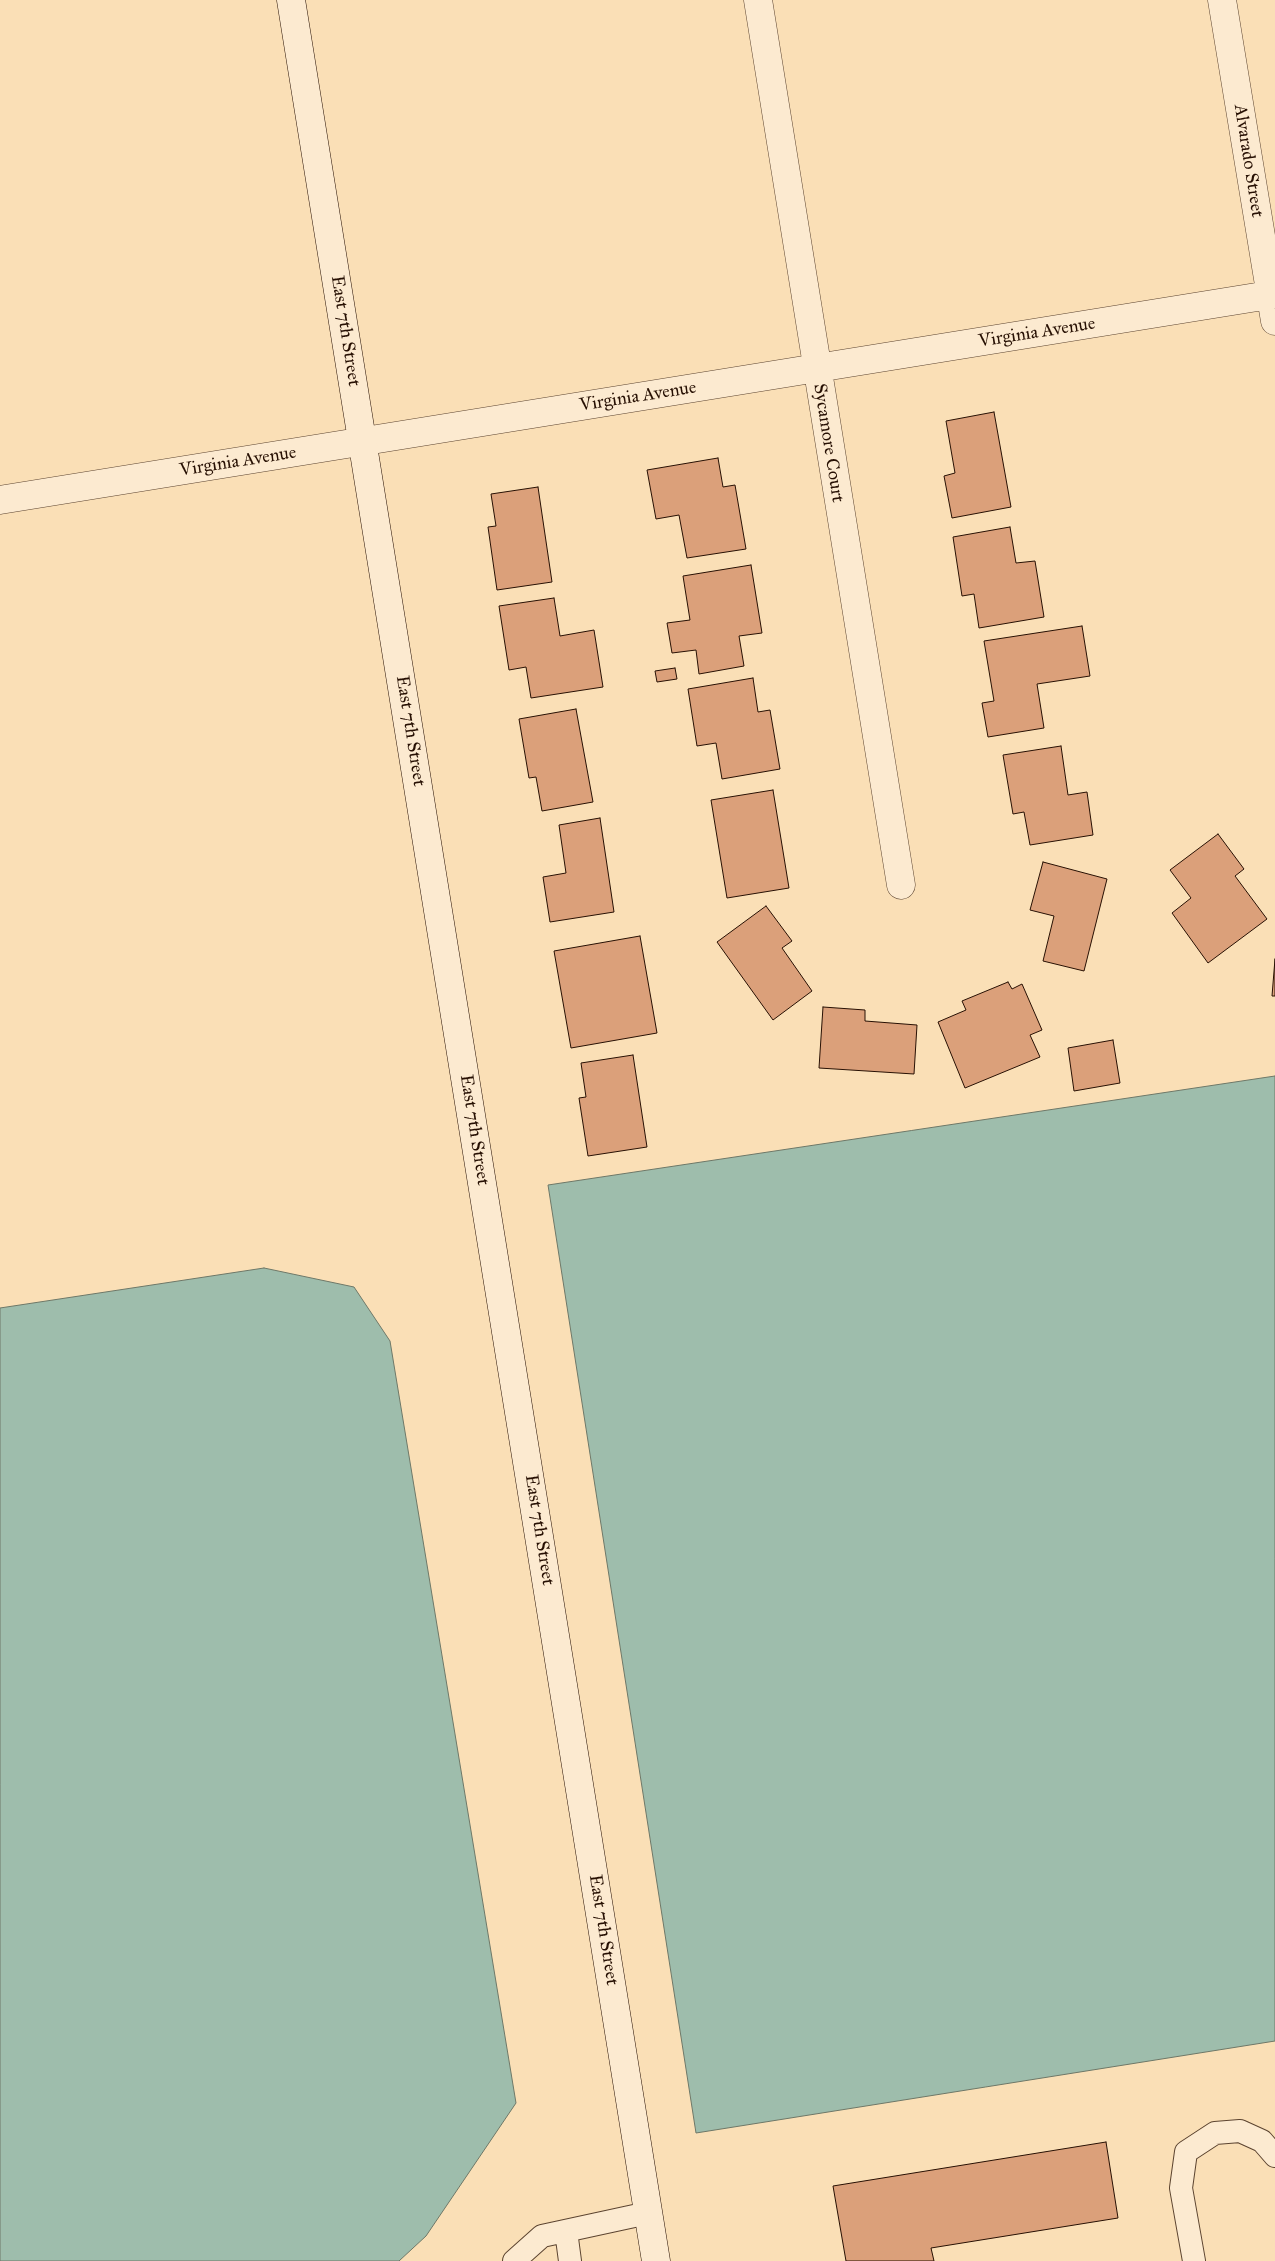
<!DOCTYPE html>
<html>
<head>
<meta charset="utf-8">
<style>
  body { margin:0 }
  canvas { display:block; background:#fadfb6 }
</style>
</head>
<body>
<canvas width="1275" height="2261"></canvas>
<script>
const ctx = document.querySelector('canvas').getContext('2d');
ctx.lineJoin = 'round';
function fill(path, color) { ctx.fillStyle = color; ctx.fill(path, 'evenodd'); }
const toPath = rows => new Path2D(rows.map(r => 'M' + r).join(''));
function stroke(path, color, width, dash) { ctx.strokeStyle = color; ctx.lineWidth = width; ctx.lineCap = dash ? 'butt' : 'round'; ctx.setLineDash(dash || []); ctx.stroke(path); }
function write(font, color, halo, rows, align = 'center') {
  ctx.font = font + ' "IM FELL Great Primer",serif'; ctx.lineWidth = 5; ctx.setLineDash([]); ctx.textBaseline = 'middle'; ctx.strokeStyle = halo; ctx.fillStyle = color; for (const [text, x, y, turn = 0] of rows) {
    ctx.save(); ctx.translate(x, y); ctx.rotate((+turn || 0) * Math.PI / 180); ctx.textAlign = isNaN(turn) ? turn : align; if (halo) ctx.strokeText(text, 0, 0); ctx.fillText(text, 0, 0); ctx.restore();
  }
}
const water = toPath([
  [1275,1076,1275,2041,696,2133,548,1185,1275,1076],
  [264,1268,354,1287,390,1341,516,2103,426,2236,399,2261,0,2261,0,1308,264,1268]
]);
fill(water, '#9ebdac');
stroke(water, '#6e7868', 1);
const building = toPath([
  [994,412,1011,507,952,518,944,476,955,473,946,421,994,412],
  [718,458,723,487,735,485,746,549,687,558,679,515,656,519,647,470,718,458],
  [538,487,552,582,497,590,488,527,496,526,491,494,538,487],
  [1010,527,1016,563,1035,561,1044,617,979,628,974,594,962,596,953,537,1010,527],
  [751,565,762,633,739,636,744,666,699,674,696,650,672,653,667,623,690,620,683,576,751,565],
  [554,598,560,636,594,630,603,687,531,698,526,667,509,670,499,606,554,598],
  [1082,626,1090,676,1037,684,1044,728,988,737,982,703,994,701,984,641,1082,626],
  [675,668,677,679,657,682,655,671,675,668],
  [753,678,758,712,770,710,780,769,722,779,716,743,697,746,688,689,753,678],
  [576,709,593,802,542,811,536,777,529,778,519,719,576,709],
  [1061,746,1068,795,1087,792,1093,835,1030,845,1024,812,1013,814,1003,755,1061,746],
  [773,790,789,888,727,898,711,800,773,790],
  [600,818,614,912,550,922,543,877,566,873,559,825,600,818],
  [1218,834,1244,869,1235,876,1267,919,1208,963,1172,913,1191,898,1170,870,1218,834],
  [1043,862,1107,879,1084,971,1043,961,1054,916,1030,910,1043,862],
  [766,906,792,941,782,948,812,991,773,1020,717,942,766,906],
  [640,936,657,1033,571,1048,554,951,640,936],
  [1275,959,1275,996,1272,996,1275,959],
  [1008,982,1012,989,1022,984,1042,1030,1030,1035,1040,1057,965,1088,938,1022,966,1010,962,1001,1008,982],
  [823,1007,865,1010,865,1021,917,1025,914,1074,819,1068,823,1007],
  [1113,1040,1120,1083,1074,1091,1068,1048,1113,1040],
  [633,1055,647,1147,588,1156,579,1098,586,1097,581,1063,633,1055],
  [1106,2142,1118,2218,931,2248,934,2261,846,2261,833,2186,1106,2142]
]);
fill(building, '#dba07a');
stroke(building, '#271003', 1);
const lane = toPath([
  [566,2231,570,2261],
  [514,2261,542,2236,648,2213],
  [1194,2261,1181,2188,1186,2152,1215,2133,1240,2131,1262,2141,1275,2156]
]);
const street = toPath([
  [758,0,901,885],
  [1222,0,1275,321],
  [0,500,1275,294]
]);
const secondary = toPath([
  [291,0,656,2261]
]);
stroke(lane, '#5c4430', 24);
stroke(street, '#5c4430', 29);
stroke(secondary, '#271003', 29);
stroke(lane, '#fcead0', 22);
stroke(street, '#fcead0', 28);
stroke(secondary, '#fcead0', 28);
write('18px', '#271003', '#fcead0', [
  ["Alvarado Street",1248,161,81],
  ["East 7th Street",345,331,81],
  ["Virginia Avenue",1037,333,-9],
  ["Virginia Avenue",638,397,-9],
  ["Sycamore Court",828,443,81],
  ["Virginia Avenue",238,462,-9],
  ["East 7th Street",410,731,81],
  ["East 7th Street",474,1130,81],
  ["East 7th Street",539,1530,81],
  ["East 7th Street",603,1930,81]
]);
</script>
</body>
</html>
